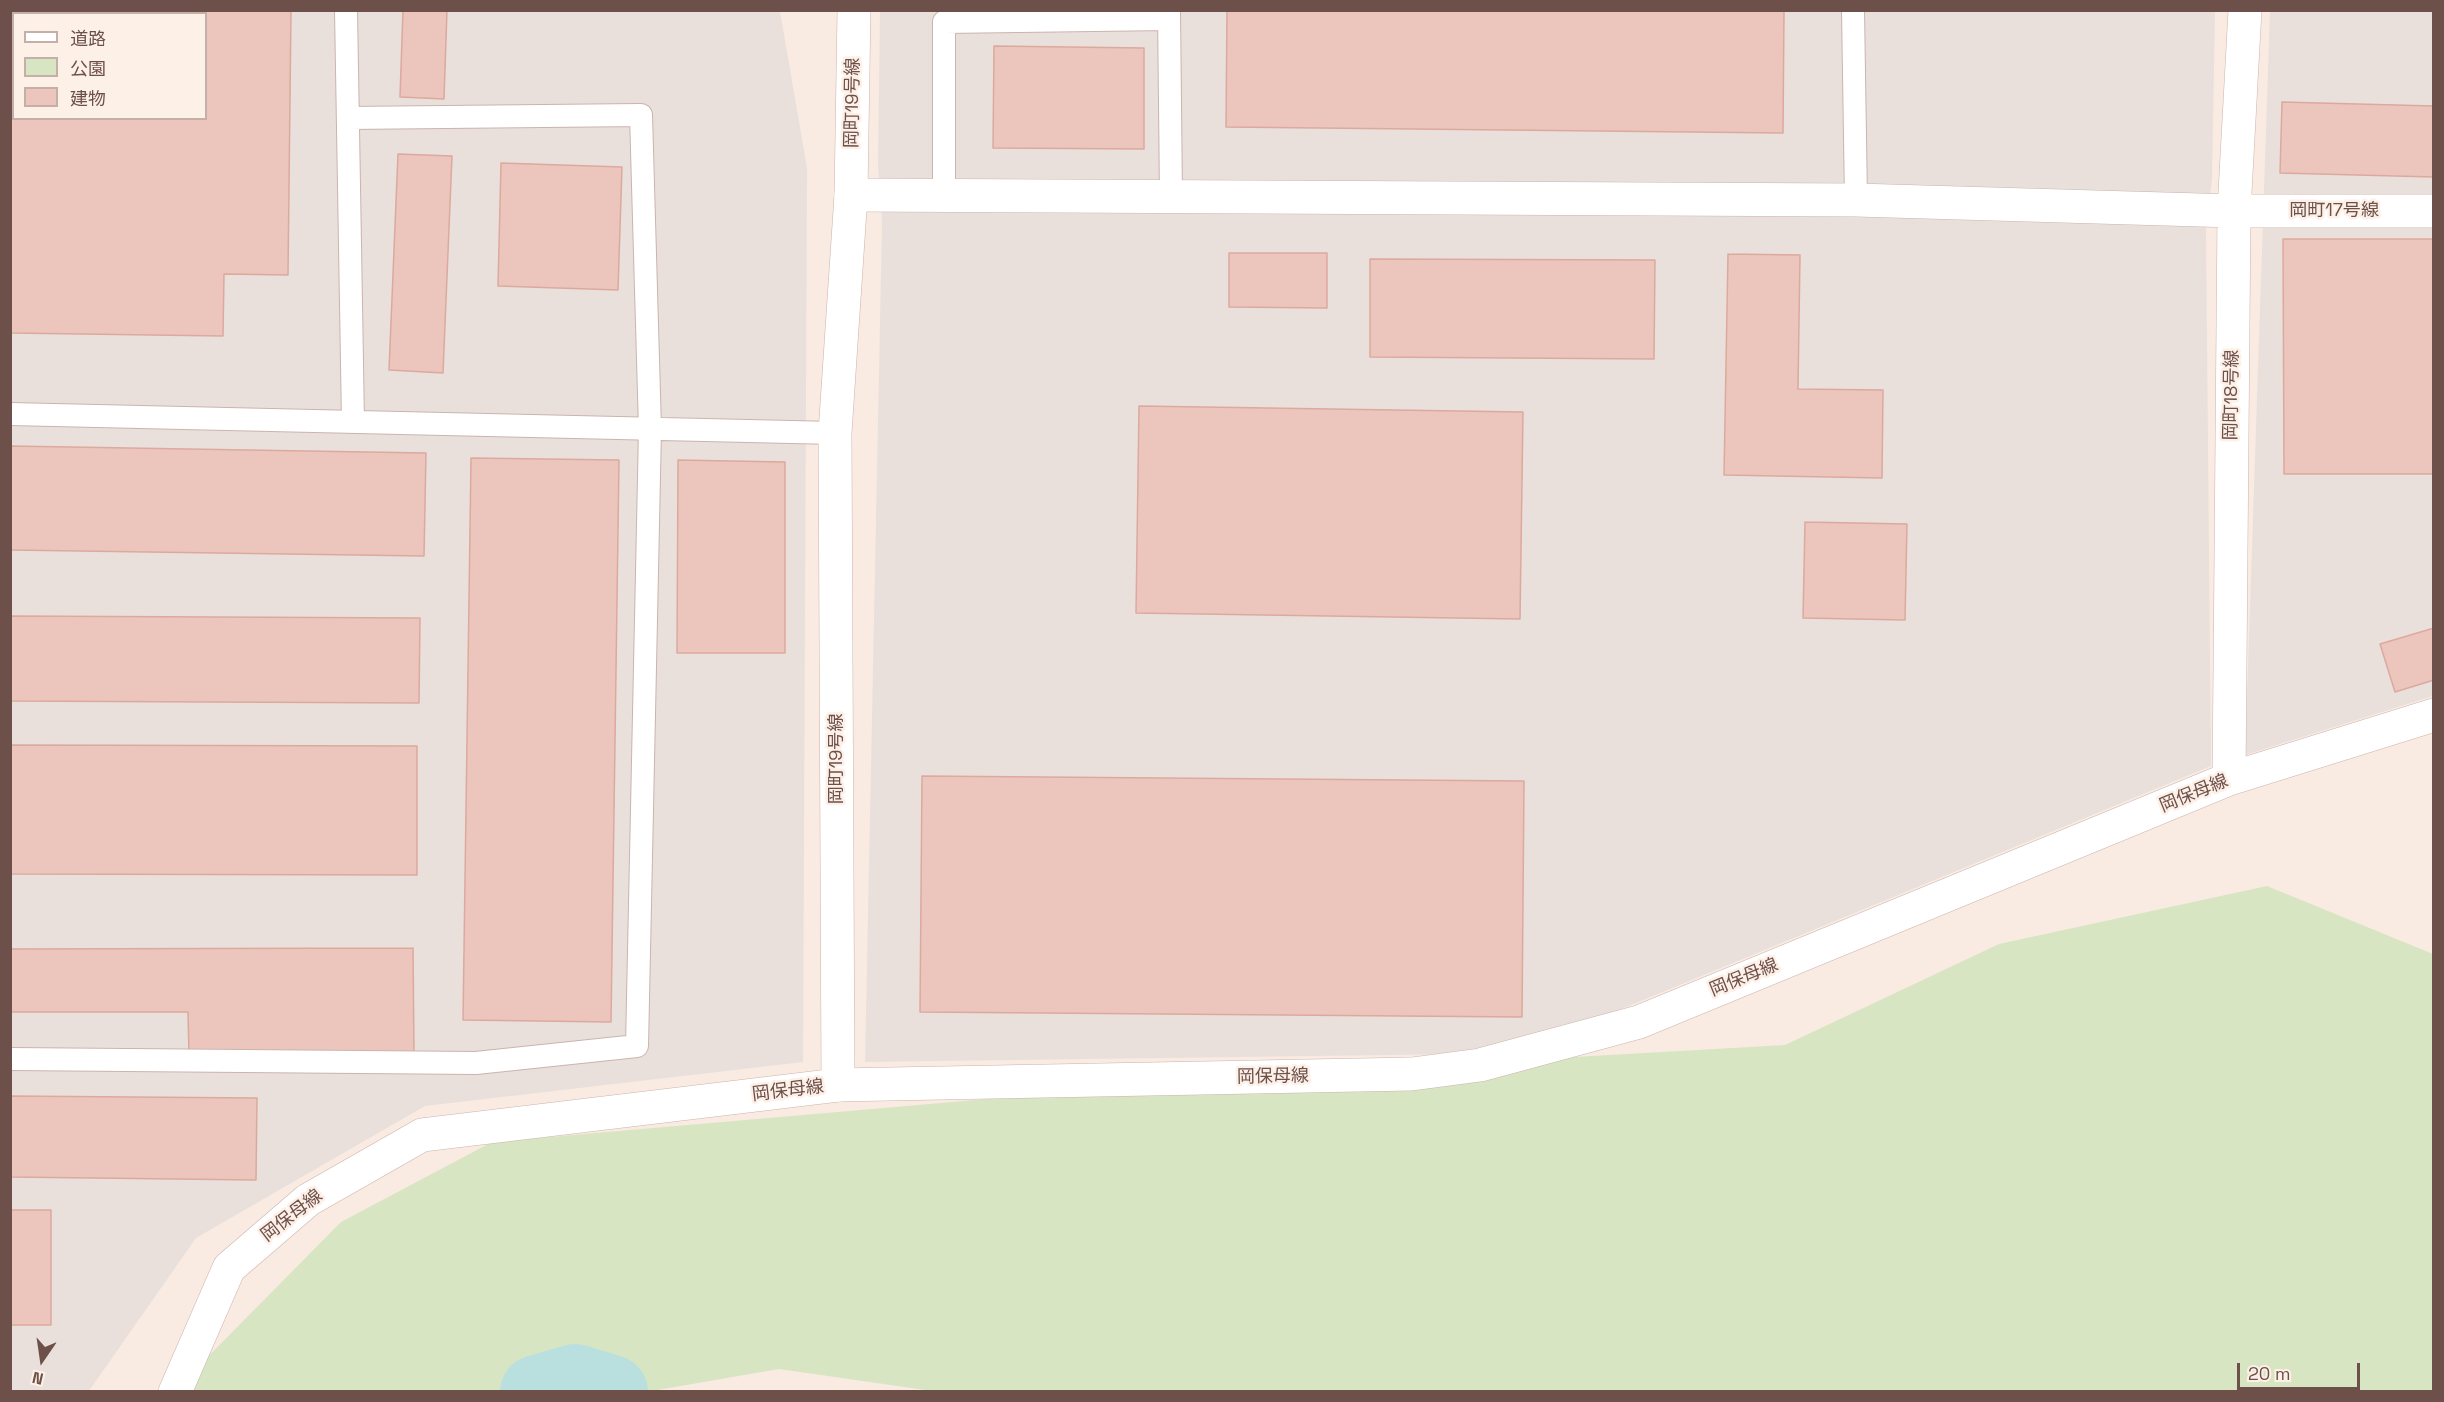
<!DOCTYPE html>
<html>
<head>
<meta charset="utf-8">
<style>
  body { margin:0 }
  #map { position:relative; width:2444px; height:1402px; overflow:hidden; background:#f9ebe2; font-family:"Space Grotesk","Noto Sans JP",sans-serif }
  canvas { display:block }
  .frame { position:absolute; inset:0; border:12px solid #6e504b; pointer-events:none }
  .legend { position:absolute; left:12px; top:12px; width:195px; height:108px; box-sizing:border-box; background:#fdf0e7; border:2px solid #c4b0a9; margin:0; padding:8px 10px; list-style:none; font-size:18px; color:#6e504b }
  .legend li { display:flex; align-items:center; gap:12px; height:30px }
  .legend b { width:30px; border:2px solid #c4b0a9 }
  .north { position:absolute; left:12px; top:1330px; width:60px; height:60px; -webkit-text-stroke:4px #fdf0e7; paint-order:stroke; rotate:193deg; font-size:16px; font-weight:700; line-height:24px; text-align:center; color:#6e504b }
  .north::after { content:''; display:block; margin:auto; width:21px; height:27px; background:#6e504b; clip-path:polygon(50% 0,100% 100%,50% 72%,0 100%) }
  .scale { position:absolute; left:2237px; top:1363px; width:123px; height:27px; box-sizing:border-box; border:3px solid #6e504b; border-top:0; padding-left:8px; font-size:18px; line-height:21px; white-space:nowrap; color:#6e504b; -webkit-text-stroke:4px #fdf0e7; paint-order:stroke }
</style>
</head>
<body>
<div id="map">
<canvas width="2444" height="1402"></canvas>
<div class="frame"></div>
<ul class="legend">
<li><b style="height:8px;background:#fff"></b>道路</li>
<li><b style="height:16px;background:#d8e5c2"></b>公園</li>
<li><b style="height:16px;background:#ecc5bc"></b>建物</li>
</ul>
<div class="north">N</div>
<div class="scale">20 m</div>
</div>
<script>
const ctx = document.querySelector('canvas').getContext('2d');
ctx.lineJoin = 'round';
function fill(path, color) { ctx.fillStyle = color; ctx.fill(path, 'evenodd'); }
const toPath = rows => new Path2D(rows.map(r => 'M' + r).join(''));
function stroke(path, color, width, dash) { ctx.strokeStyle = color; ctx.lineWidth = width; ctx.lineCap = dash ? 'butt' : 'round'; ctx.setLineDash(dash || []); ctx.stroke(path); }
function write(font, color, halo, rows, align = 'center') {
  ctx.font = font + ' "Space Grotesk","Noto Sans JP",sans-serif'; ctx.lineWidth = 5; ctx.setLineDash([]); ctx.textBaseline = 'middle'; ctx.strokeStyle = halo; ctx.fillStyle = color; for (const [text, x, y, turn = 0] of rows) {
    ctx.save(); ctx.translate(x, y); ctx.rotate((+turn || 0) * Math.PI / 180); ctx.textAlign = isNaN(turn) ? turn : align; if (halo) ctx.strokeText(text, 0, 0); ctx.fillText(text, 0, 0); ctx.restore();
  }
}
fill(toPath([
  [10,11,780,11,807,168,803,1062,425,1106,196,1238,89,1391,11,1391],
  [14,14,206,14,206,118,14,118],
  [880,11,2215,11,2212,178,2206,230,2211,766,1602,1017,1463,1054,865,1062,882,224,878,165],
  [2270,11,2433,11,2433,696,2245,755]
]), '#e9e0dc');
fill(toPath([
  [2267,886,2433,954,2433,1391,939,1392,779,1369,646,1392,173,1392,341,1222,492,1142,1275,1074,1785,1045,1999,944]
]), '#d8e5c2');
stroke(toPath([
  [537,1392,575,1381,611,1392]
]), '#b9e0de', 74);
const building = toPath([
  [10,10,291,10,288,275,224,274,223,336,10,333,10,10],
  [14,14,206,14,206,118,14,118,14,14],
  [403,10,447,10,444,99,400,97,403,10],
  [1227,10,1784,10,1783,133,1226,127,1227,10],
  [994,46,1144,48,1144,149,993,148,994,46],
  [2282,102,2434,106,2434,177,2280,173,2282,102],
  [398,154,452,156,443,373,389,370,398,154],
  [501,163,622,167,618,290,498,286,501,163],
  [2283,239,2434,239,2434,474,2284,474,2283,239],
  [1229,253,1327,253,1327,308,1229,307,1229,253],
  [1728,254,1800,255,1798,389,1883,390,1882,478,1724,475,1728,254],
  [1370,259,1655,260,1654,359,1370,357,1370,259],
  [1139,406,1523,412,1520,619,1136,613,1139,406],
  [10,446,426,453,424,556,10,550,10,446],
  [471,458,619,460,611,1022,463,1020,471,458],
  [678,460,785,462,785,653,677,653,678,460],
  [1805,522,1907,524,1905,620,1803,618,1805,522],
  [10,616,420,618,419,703,10,701,10,616],
  [2434,628,2434,680,2395,692,2380,644,2434,628],
  [10,745,417,746,417,875,10,874,10,745],
  [922,776,1524,781,1522,1017,920,1012,922,776],
  [413,948,414,1055,189,1055,188,1012,10,1012,10,949,413,948],
  [10,1096,257,1098,256,1180,10,1177,10,1096],
  [10,1210,51,1210,51,1325,10,1325,10,1210]
]);
fill(building, '#ecc5bc');
stroke(building, '#dca99f', 1.5);
const lane = toPath([
  [346,10,353,422],
  [1169,10,1171,197],
  [1853,10,1856,200],
  [944,196,944,22,1169,19],
  [10,414,835,433],
  [10,1059,476,1063,637,1046,650,429,641,115,348,118]
]);
const street = toPath([
  [851,195,1856,200,2234,211,2434,211],
  [2229,779,2234,211,2245,10],
  [175,1392,229,1268,308,1200,422,1135,838,1085,1412,1074,1480,1065,1639,1022,2229,779,2434,715]
]);
const secondary = toPath([
  [838,1085,835,433,851,195,854,10]
]);
stroke(lane, '#cbb4ad', 24);
stroke(street, '#cbb4ad', 34);
stroke(secondary, '#ceb2aa', 34);
stroke(lane, '#fff', 22);
stroke(street, '#fff', 33);
stroke(secondary, '#fff', 33);
write('18px', '#6e504b', '#fdf0e7', [
  ["岡町19号線",853,103,-89],
  ["岡町17号線",2334,211],
  ["岡町18号線",2232,395,-89],
  ["岡町19号線",837,759,-90],
  ["岡保母線",2194,794,-22],
  ["岡保母線",1744,978,-22],
  ["岡保母線",1273,1077,-1],
  ["岡保母線",788,1091,-7],
  ["岡保母線",292,1216,-38]
]);
</script>
</body>
</html>
